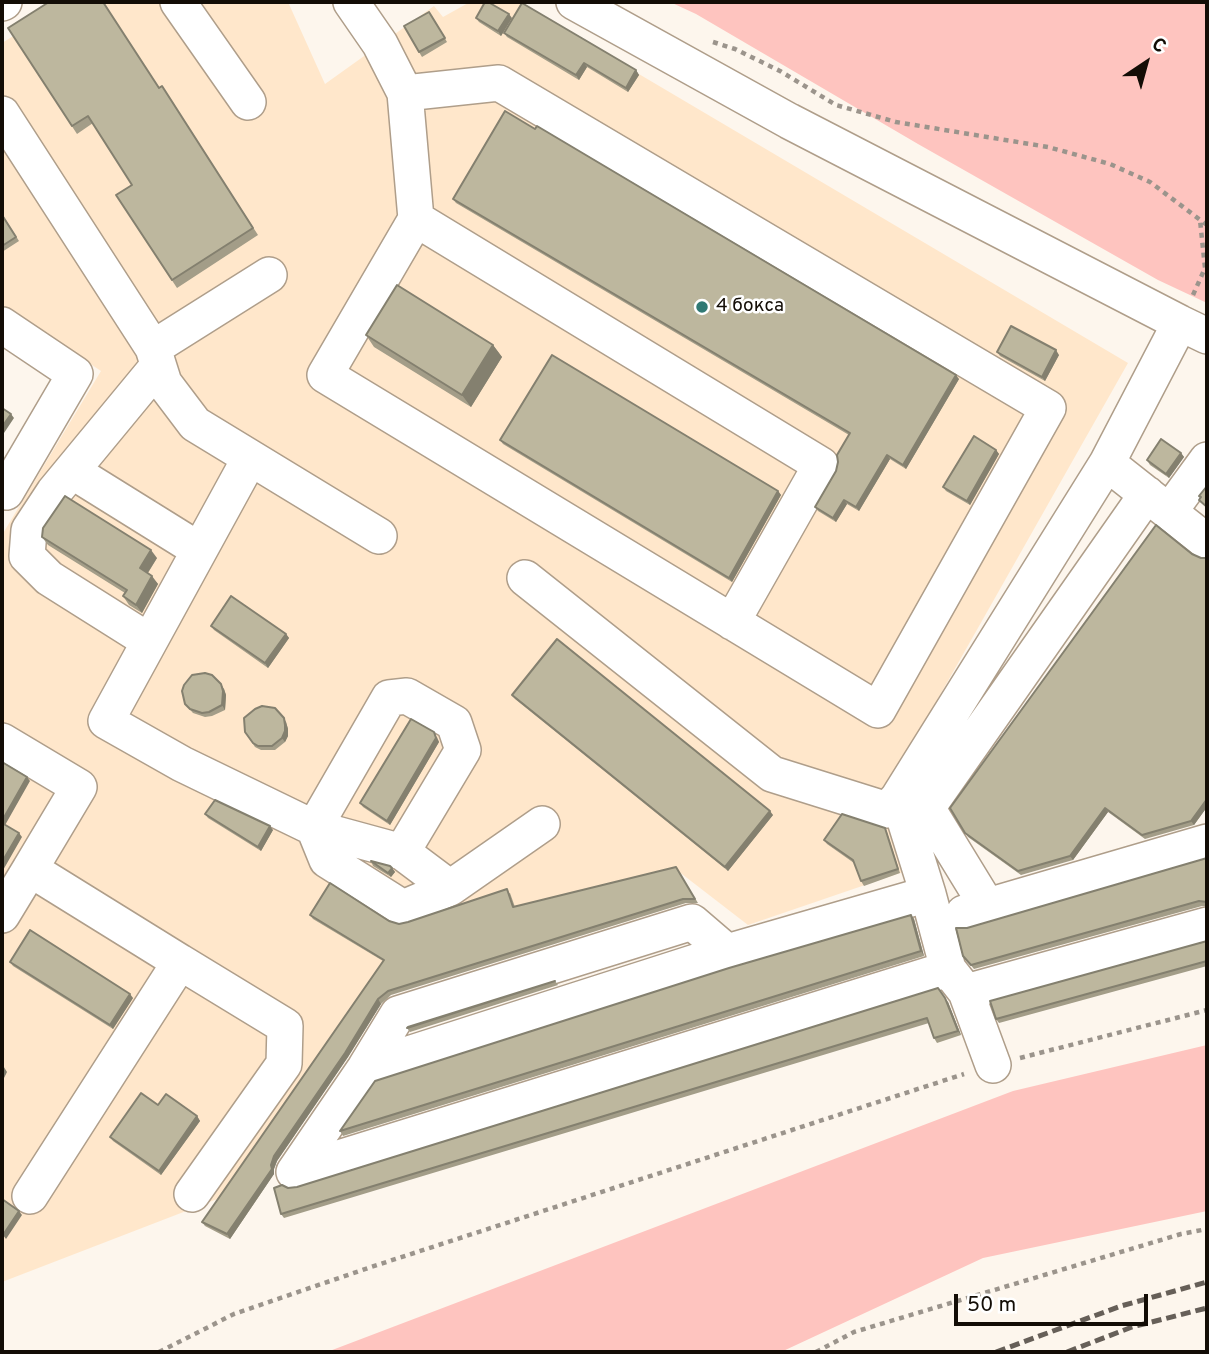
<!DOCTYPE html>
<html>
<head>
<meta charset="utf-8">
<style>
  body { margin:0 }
  #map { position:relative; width:1209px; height:1354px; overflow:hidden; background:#fdf6ed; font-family:Overpass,sans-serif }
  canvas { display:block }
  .frame { position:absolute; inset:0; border:4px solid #130d06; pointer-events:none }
  .north { position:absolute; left:1111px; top:28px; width:70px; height:70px; -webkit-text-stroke:5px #fff; paint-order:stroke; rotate:36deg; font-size:19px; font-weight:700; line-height:28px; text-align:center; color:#130d06 }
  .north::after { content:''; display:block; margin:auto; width:24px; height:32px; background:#130d06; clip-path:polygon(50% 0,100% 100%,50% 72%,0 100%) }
  .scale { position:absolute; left:954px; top:1294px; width:194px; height:32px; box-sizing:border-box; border:4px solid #130d06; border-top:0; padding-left:9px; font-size:21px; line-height:24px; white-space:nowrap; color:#130d06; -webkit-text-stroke:5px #fff; paint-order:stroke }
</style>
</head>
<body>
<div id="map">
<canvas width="1209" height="1354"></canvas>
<div class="frame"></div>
<div class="north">С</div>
<div class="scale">50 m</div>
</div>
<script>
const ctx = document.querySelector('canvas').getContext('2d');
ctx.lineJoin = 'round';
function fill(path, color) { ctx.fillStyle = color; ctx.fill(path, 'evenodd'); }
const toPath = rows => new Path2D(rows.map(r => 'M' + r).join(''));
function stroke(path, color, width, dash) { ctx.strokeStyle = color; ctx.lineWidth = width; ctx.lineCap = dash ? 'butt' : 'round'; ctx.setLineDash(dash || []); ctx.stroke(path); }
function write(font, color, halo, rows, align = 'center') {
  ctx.font = font + ' Overpass,sans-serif'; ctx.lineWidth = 5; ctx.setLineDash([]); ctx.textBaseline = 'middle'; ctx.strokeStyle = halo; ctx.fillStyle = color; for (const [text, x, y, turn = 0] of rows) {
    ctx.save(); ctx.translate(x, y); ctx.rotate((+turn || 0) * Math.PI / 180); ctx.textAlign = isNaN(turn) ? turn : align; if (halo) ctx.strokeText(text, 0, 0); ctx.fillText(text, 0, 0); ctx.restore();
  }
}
fill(toPath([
  [68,2,288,2,325,84,434,6,443,17,470,2,517,2,1128,363,906,755,909,870,748,925,678,871,415,946,225,1196,2,1282,2,535,101,371,2,305,2,43]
]), '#ffe7cb');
fill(toPath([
  [670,2,1207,2,1207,303,1158,280,918,144,696,14],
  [1207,1045,1207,1211,983,1258,781,1352,327,1352,1013,1091]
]), '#fec4bf');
const minor = toPath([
  [178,2,248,102],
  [351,2,380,44,405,93,416,219,821,465,732,622],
  [574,2,789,121,1180,323,1207,336],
  [2,3,4,2],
  [405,93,499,83,1048,408,878,710,325,375,416,219],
  [2,114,153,348,269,275],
  [2,325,75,374,6,492,2,489],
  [153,348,164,383,195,424,379,536],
  [250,458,106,721,182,764,314,828,402,852,450,888,542,824],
  [1107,463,1207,542],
  [72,471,199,550],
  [1169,512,1207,460],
  [525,578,772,774,887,810,898,798,1107,463,1180,323],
  [149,641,49,578,27,556,29,530,54,492,158,366],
  [2,741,79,787,30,869,180,962],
  [898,798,928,894,948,969,966,992,993,1065],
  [402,852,463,750,454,723,407,696,389,698,314,828,327,860,403,908,450,888],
  [928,894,727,952,692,922,398,1014,365,1068,294,1172,948,969],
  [987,906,927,808,1147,494],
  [964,913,1207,842],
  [2,915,30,869],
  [966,992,1207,925],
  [365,1068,727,952],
  [30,1196,180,962,285,1026,284,1064,192,1194]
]);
stroke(minor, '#af9e8a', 38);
stroke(toPath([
  [713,42,735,49,780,71,836,105,896,122,1048,147,1110,164,1150,182,1207,225],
  [1193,295,1205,268,1200,220],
  [1020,1058,1207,1010],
  [159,1352,234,1314,371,1267,964,1074],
  [816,1352,854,1332,1181,1234,1207,1229]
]), '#9b948c', 4.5, [5, 5]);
stroke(minor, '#fff', 35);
stroke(toPath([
  [996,1352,1121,1306,1207,1282],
  [1067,1352,1132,1327,1207,1308]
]), '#665f58', 5, [10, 5]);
fill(toPath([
  [432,16,447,42,422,57,419,52],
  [476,18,512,18,501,36,479,22],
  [8,28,159,88,167,94,258,235,177,288,116,195,132,185,93,123,77,134],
  [504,33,636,70,639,75,628,92,587,67,579,80,507,37],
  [453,199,959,379,906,469,890,459,859,511,847,504,836,522,818,511,815,507,836,471,849,435,456,203],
  [2,214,19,241,2,252],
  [366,335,493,345,502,357,471,407,374,347],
  [997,352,1059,355,1045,381,1000,356],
  [500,440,778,491,781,495,732,582,503,444],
  [996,450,999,454,970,505,946,491,943,487],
  [1181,453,1184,457,1169,478,1150,465,1147,460],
  [42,537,157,558,148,573,158,584,142,613,129,605,123,596,125,593,48,545],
  [1192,554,1201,558,1207,558,1207,807,1194,825,1145,839,1108,812,1073,860,1021,875,968,837,950,808],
  [211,626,286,634,289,638,268,668,214,630],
  [224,689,226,695,225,710,212,716,205,717,193,713,185,704],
  [512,695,773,815,728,871,515,699],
  [286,722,288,729,288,736,285,742,275,750,261,750,255,747,245,732],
  [437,737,439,742,390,825,363,807,360,803],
  [205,814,273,830,261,851,208,818],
  [885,828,887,832,900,873,864,886,861,881,854,863,827,844,824,840],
  [1207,858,1207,906,1202,906,974,969,963,956,967,928],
  [371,861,392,868,395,872,391,877,373,866],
  [676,867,698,903,686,903,391,995,381,1004,348,1057,277,1161,274,1169,274,1174,230,1239,205,1226,202,1222,383,961,313,919,310,915,389,921,399,924,408,922,510,893,515,907],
  [911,915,914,919,924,956,343,1136,340,1131],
  [1207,941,1207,966,999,1023,996,1019],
  [10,962,133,998,113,1029,13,966],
  [555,981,558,985,410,1032,407,1028],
  [948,1002,961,1035,937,1043,934,1038,929,1023,284,1218,281,1214,297,1187],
  [158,1105,197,1116,200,1121,161,1175,113,1141,110,1137]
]), '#a39d88');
fill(toPath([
  [509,14,512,18,501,36,498,31],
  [584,63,587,67,579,80,576,75],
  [636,70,639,75,628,92,626,88],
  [493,345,502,357,471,407,462,395],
  [1056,350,1059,355,1045,381,1042,377],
  [956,375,959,379,906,469,903,465],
  [11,414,14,418,2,436,2,427],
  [996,450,999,454,970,505,967,501],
  [1181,453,1184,457,1169,478,1166,474],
  [887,455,890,459,859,511,856,507],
  [778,491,781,495,732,582,729,578],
  [844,500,847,504,836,522,833,518],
  [151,550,157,558,145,577,140,568],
  [152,576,158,584,142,613,136,605],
  [286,634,289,638,268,668,265,663],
  [221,684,224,689,226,695,225,710,222,705],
  [284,718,286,722,288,729,288,736,285,742,282,738],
  [434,732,439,742,390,825,387,821],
  [27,777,30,781,4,827,2,824,2,821],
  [1207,799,1207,807,1194,825,1191,821],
  [1105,808,1108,812,1073,860,1070,856],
  [770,811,773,815,728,871,725,867],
  [270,826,273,830,261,851,258,847],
  [19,833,22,837,2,872,2,862],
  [392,868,395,872,391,877,388,873],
  [911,915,914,919,924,956,921,951],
  [130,994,133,998,113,1029,110,1025],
  [945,998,948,1002,961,1035,958,1031],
  [378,999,381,1004,348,1057,277,1161,274,1169,274,1174,230,1239,227,1234,271,1165,274,1156],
  [2,1064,7,1072,2,1082],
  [197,1116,200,1121,161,1175,159,1171],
  [19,1211,22,1215,6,1239,3,1235]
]), '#84806f');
const building = toPath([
  [49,2,103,2,159,88,162,86,253,228,172,280,116,195,132,185,88,116,72,126,8,28,49,2],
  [485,2,488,2,509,14,498,31,476,18,485,2],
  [522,3,636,70,626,88,584,63,576,75,504,33,522,3],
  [429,12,445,38,419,52,404,26,429,12],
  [505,111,535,129,537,126,956,375,903,465,887,455,856,507,844,500,833,518,815,507,836,471,838,462,837,455,850,433,453,199,505,111],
  [2,215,16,237,2,246,2,215],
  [397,285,493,345,462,395,366,335,397,285],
  [1011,326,1056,350,1042,377,997,352,1011,326],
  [552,355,778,491,729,578,500,440,552,355],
  [2,408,11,414,2,427,2,408],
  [974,436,996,450,967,501,943,487,974,436],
  [1161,439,1181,453,1166,474,1147,460,1161,439],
  [1207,486,1207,507,1199,500,1201,497,1199,496,1207,486],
  [65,496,151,550,140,568,152,576,136,605,123,596,127,590,42,537,43,528,65,496],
  [1156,525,1192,554,1201,558,1207,558,1207,799,1191,821,1142,835,1105,808,1070,856,1018,871,965,833,950,808,1156,525],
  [231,596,286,634,265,663,211,626,231,596],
  [557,639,770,811,725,867,512,695,557,639],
  [205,673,212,675,221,684,223,691,222,705,209,712,202,713,190,709,185,704,182,691,184,685,192,675,205,673],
  [262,706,275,708,284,718,285,725,285,731,282,738,272,746,258,746,253,743,245,732,244,718,255,709,262,706],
  [411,719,434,732,436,738,387,821,360,803,411,719],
  [2,762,27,777,2,821,2,762],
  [215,800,270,826,258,847,205,814,215,800],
  [842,814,885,828,898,869,861,881,853,860,824,840,842,814],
  [2,823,19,833,2,862,2,823],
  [1207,858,1207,902,1199,901,971,965,963,956,956,928,967,928,1207,858],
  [371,861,390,866,392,868,388,873,371,861],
  [676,867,695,899,683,899,388,991,378,999,345,1053,274,1156,271,1165,272,1169,227,1234,202,1222,384,960,310,915,330,883,389,921,399,924,408,922,507,889,513,907,676,867],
  [911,915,921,951,340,1131,375,1081,729,968,911,915],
  [30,930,130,994,110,1025,10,962,30,930],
  [1207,941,1207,961,996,1019,990,1001,1207,941],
  [555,981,407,1028,408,1027,555,981],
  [938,988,945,998,958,1031,934,1038,927,1018,281,1214,274,1188,282,1185,288,1188,297,1187,938,988],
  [141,1093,158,1105,166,1094,197,1116,159,1171,110,1137,141,1093],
  [2,1199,19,1211,3,1235,2,1234,2,1199]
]);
fill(building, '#bdb79e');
stroke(building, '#84806f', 2);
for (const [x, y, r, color] of [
  [702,307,7,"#307974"]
]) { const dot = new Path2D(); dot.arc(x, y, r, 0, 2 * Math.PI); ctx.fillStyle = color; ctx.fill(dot); stroke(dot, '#fff', 2.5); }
write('19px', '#130d06', '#fff', [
  ["4 бокса",716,307]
], 'left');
</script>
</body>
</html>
